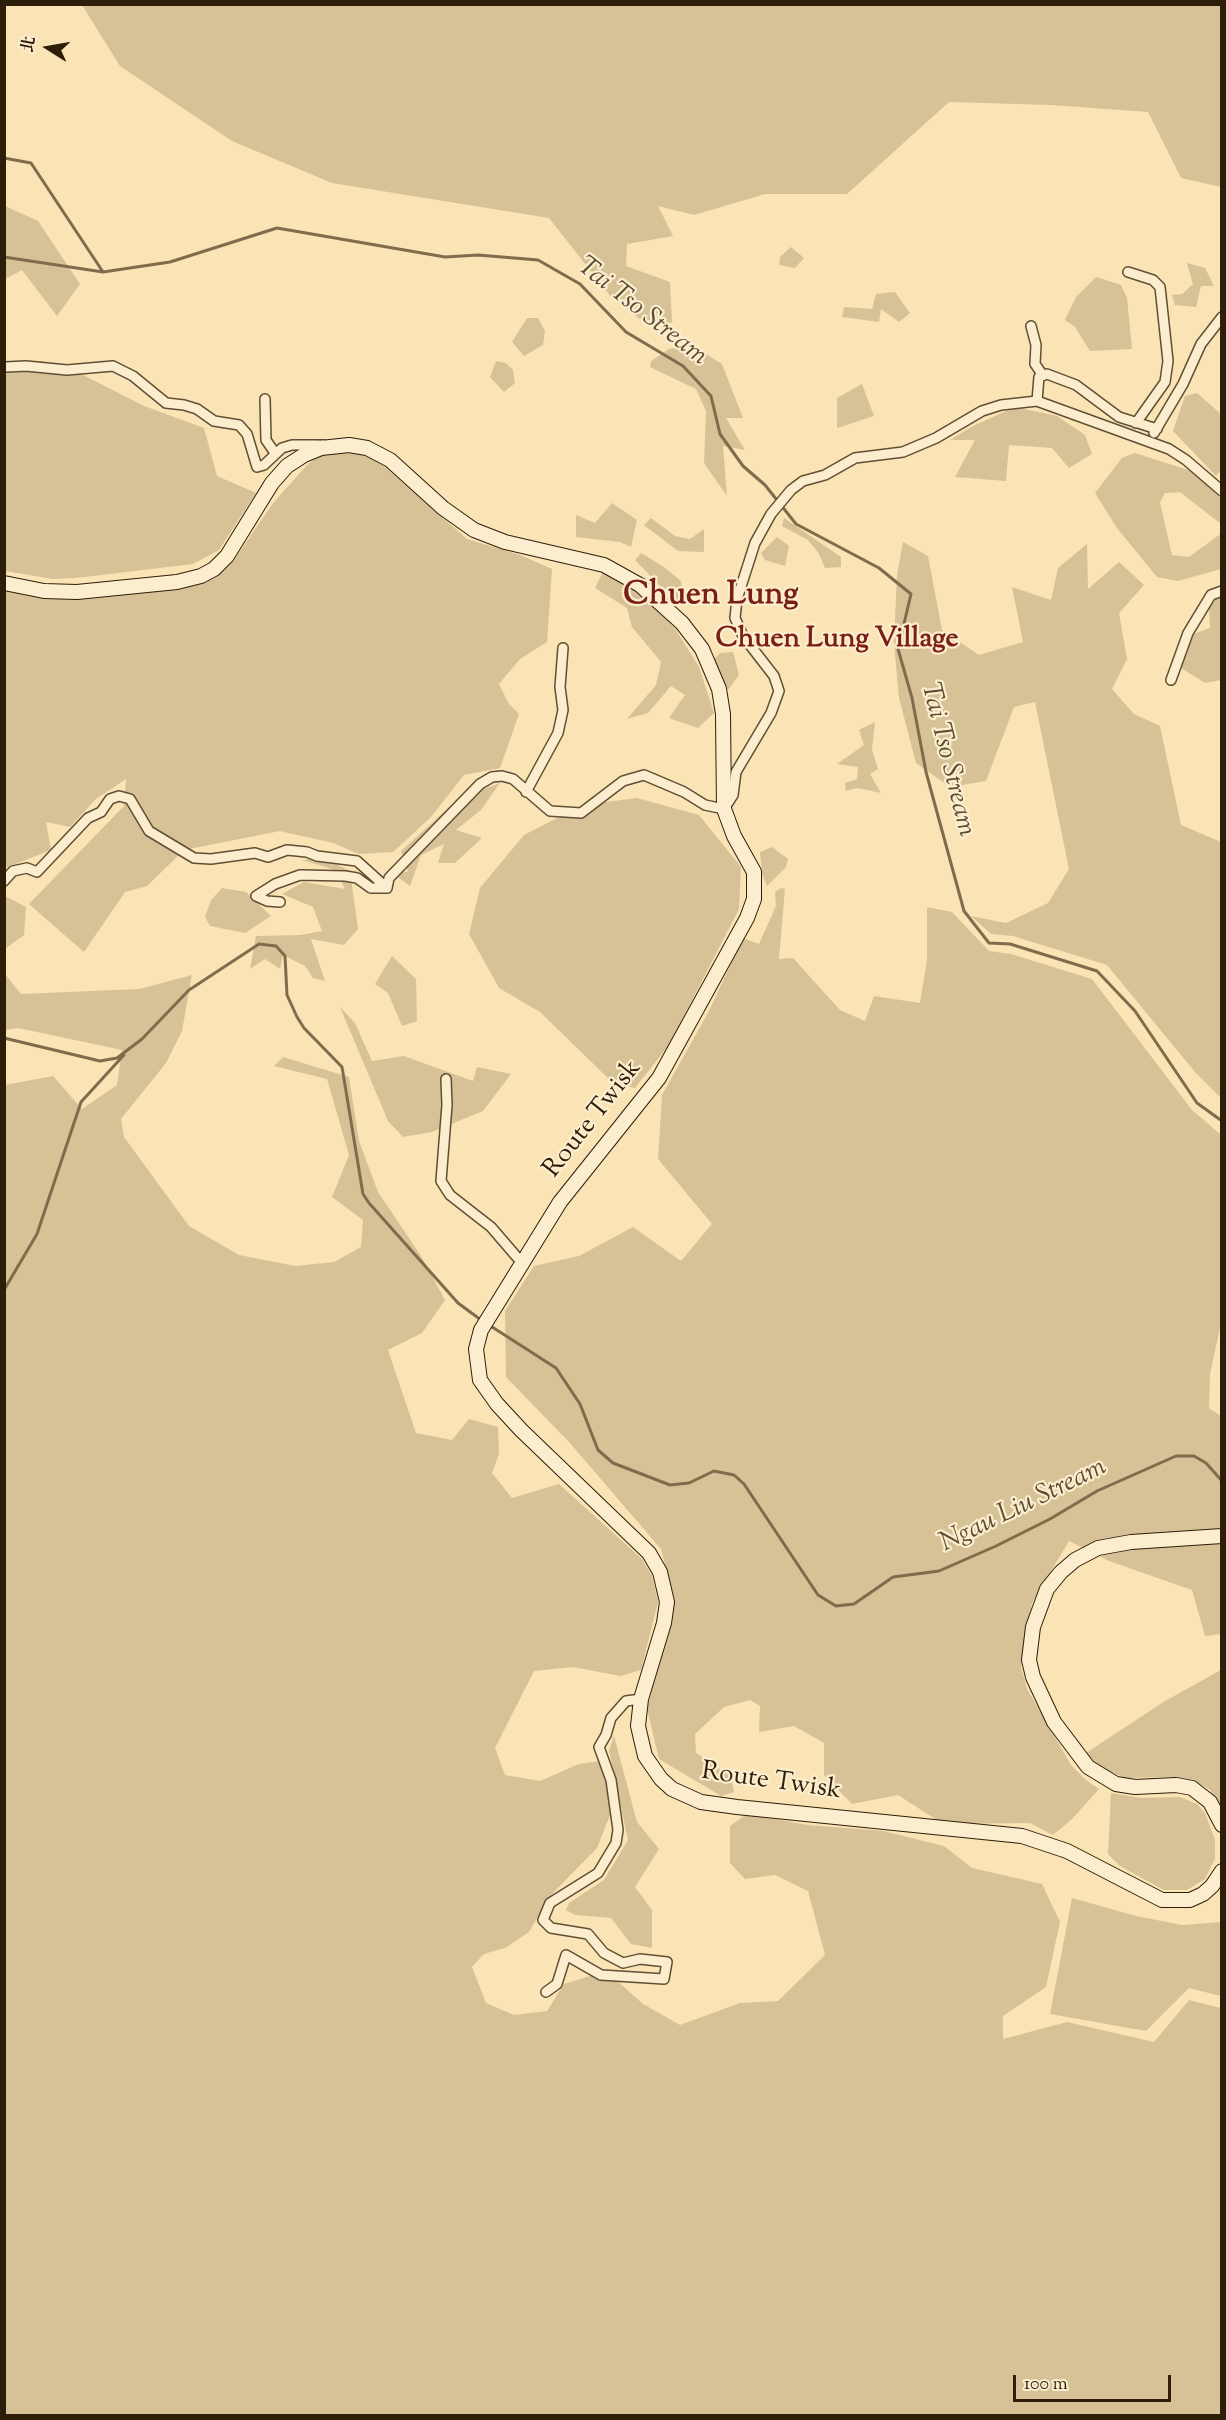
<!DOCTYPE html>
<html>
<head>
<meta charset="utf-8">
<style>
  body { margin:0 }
  #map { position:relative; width:1226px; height:2420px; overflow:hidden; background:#fae3b4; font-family:"Sorts Mill Goudy","Noto Serif TC",serif }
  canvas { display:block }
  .frame { position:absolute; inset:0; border:6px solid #2d1e0a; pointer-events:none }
  .north { position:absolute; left:18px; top:18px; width:60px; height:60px; -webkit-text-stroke:4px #fcedce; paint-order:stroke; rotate:281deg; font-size:16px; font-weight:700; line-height:24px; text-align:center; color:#2d1e0a }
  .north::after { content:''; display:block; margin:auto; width:21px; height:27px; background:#2d1e0a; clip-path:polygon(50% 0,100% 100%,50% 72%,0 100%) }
  .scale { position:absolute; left:1013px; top:2375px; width:158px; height:27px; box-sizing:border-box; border:3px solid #2d1e0a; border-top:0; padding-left:8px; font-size:18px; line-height:21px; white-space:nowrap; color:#2d1e0a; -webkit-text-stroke:4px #fcedce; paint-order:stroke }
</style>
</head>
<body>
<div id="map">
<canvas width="1226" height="2420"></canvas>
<div class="frame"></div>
<div class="north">北</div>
<div class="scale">100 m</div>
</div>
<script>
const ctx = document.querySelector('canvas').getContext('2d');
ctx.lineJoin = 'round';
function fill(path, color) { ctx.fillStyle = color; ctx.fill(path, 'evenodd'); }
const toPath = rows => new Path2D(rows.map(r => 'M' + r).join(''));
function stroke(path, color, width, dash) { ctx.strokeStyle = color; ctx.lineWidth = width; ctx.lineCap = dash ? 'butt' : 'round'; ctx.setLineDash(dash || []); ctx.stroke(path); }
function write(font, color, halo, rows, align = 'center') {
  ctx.font = font + ' "Sorts Mill Goudy",serif'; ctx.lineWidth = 4.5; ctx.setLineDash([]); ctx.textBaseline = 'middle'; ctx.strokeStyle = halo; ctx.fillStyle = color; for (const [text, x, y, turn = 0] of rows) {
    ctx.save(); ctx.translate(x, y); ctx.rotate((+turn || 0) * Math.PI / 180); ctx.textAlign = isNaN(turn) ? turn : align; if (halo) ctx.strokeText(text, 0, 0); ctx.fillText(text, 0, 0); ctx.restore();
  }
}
fill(toPath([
  [82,5,1221,5,1221,187,1181,178,1148,112,1051,105,949,102,847,194,765,194,694,215,658,206,673,236,627,244,626,266,670,282,672,323,640,319,612,298,549,218,332,183,232,141,120,66],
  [5,206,38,221,80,284,57,316,22,270,5,279],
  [791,247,804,258,795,268,779,265,780,257],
  [1187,263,1205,268,1214,286,1201,286,1196,307,1175,305,1172,295,1182,294,1193,284],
  [1096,277,1121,285,1127,298,1132,349,1090,351,1075,327,1065,320,1076,297],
  [895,292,910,313,899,322,881,309,879,322,842,317,844,307,872,309,876,294],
  [527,318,538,318,545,331,543,345,524,356,512,342],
  [689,344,722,364,743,418,726,418,745,450,723,446,727,496,704,463,706,411,696,389,650,367,651,361,669,349],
  [42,361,85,376,144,406,204,428,217,476,256,493,219,550,193,564,76,578,53,579,5,571,5,371],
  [496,361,506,363,513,370,515,383,504,392,490,377],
  [862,384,874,416,837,428,837,398],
  [1197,393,1221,414,1221,470,1216,476,1173,431,1185,396],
  [1015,407,1057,416,1085,435,1092,454,1069,468,1052,448,1009,445,1006,481,955,477,975,440,950,440,973,426],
  [339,446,378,461,467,539,520,555,552,569,547,642,520,659,499,684,509,704,519,714,500,768,464,775,431,817,393,852,359,854,333,843,280,831,184,850,147,886,125,892,84,952,29,904,124,806,126,779,96,799,70,827,46,822,51,850,5,868,4,590,52,598,77,597,220,573,232,563,273,503,307,465,323,453],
  [1135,453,1194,472,1221,499,1221,524,1180,492,1165,493,1160,502,1172,555,1189,557,1219,535,1221,536,1221,569,1178,581,1157,577,1117,528,1095,493,1122,458],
  [612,503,637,520,631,547,620,542,576,537,576,515,595,523],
  [651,518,675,536,690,539,704,529,704,552,678,551,644,525],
  [784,518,841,557,841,567,825,568,818,552,808,540,782,526],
  [777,537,789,546,785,566,765,560,761,553],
  [903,542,928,556,942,630,979,655,1023,642,1012,587,1051,600,1058,568,1087,544,1088,589,1119,562,1144,585,1119,613,1127,659,1112,689,1134,714,1160,726,1181,825,1221,842,1221,1098,1195,1072,1107,965,1013,936,991,934,971,916,1006,923,1048,903,1069,869,1035,702,1014,707,986,781,950,787,916,763,899,698,894,643,897,575],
  [641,553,664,567,681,581,684,605,662,588,635,560],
  [603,572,624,581,649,599,676,630,699,667,714,713,698,728,669,718,685,695,671,686,648,713,627,719,656,685,661,662,632,627,627,608,595,588],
  [1221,592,1221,680,1205,683,1173,663,1185,637,1210,628,1209,609],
  [733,652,739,675,728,690,714,659,720,653],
  [875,722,872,750,878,769,870,774,881,793,858,788,846,791,845,783,857,779,858,767,837,764,864,745,859,730],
  [500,783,481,810,456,830,482,838,455,863,438,863,444,844,421,855,410,886,387,869,408,872,401,851,458,799],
  [637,798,699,815,741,867,739,909,669,1045,635,1088,612,1082,540,1012,499,988,469,934,480,888,524,835,583,805],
  [772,847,788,859,786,867,767,886,762,874,760,852],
  [324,858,350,871,358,929,344,945,311,939,325,981,313,978,305,966,283,955,280,969,265,959,250,969,256,936,301,935,322,931,313,907,282,894,304,882,345,889,335,870,302,860],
  [222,888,246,892,271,916,245,933,210,926,205,917,211,900],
  [781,888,785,889,779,959,793,958,840,1010,865,1021,874,996,920,1003,927,960,927,907,952,912,989,951,1011,954,1092,979,1192,1110,1221,1135,1222,1319,1210,1374,1209,1408,1221,1416,1221,1634,1205,1636,1192,1590,1109,1561,1069,1541,1032,1603,1021,1667,1027,1689,1071,1765,1086,1780,1099,1789,1072,1819,1053,1835,1030,1823,943,1824,898,1795,852,1804,824,1775,824,1743,794,1726,759,1732,760,1706,750,1700,724,1707,695,1734,696,1753,731,1777,734,1792,721,1796,659,1759,647,1709,675,1602,661,1549,569,1442,506,1377,505,1311,534,1266,579,1256,633,1227,681,1261,712,1224,658,1159,662,1095,709,1011,743,938,759,944,776,906,775,892],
  [5,896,26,907,24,935,5,949],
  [392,956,416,979,417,1021,402,1026,388,993,375,984],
  [5,974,21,994,139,989,192,975,182,1031,166,1063,121,1119,124,1137,189,1226,239,1255,295,1266,334,1262,361,1247,363,1220,332,1197,349,1155,327,1079,274,1066,283,1057,349,1077,359,1141,378,1192,421,1256,445,1300,422,1333,388,1350,416,1433,452,1440,469,1419,498,1427,499,1454,492,1473,512,1498,559,1484,642,1559,652,1576,658,1602,641,1670,620,1676,573,1667,534,1671,495,1748,505,1775,540,1781,579,1764,602,1761,612,1810,597,1848,551,1895,529,1932,505,1948,484,1954,472,1967,486,2003,514,2015,547,2011,564,1984,606,1971,643,2004,680,2025,740,2003,778,2001,825,1955,808,1891,775,1875,745,1879,730,1863,730,1826,747,1814,808,1825,884,1831,944,1846,972,1868,1042,1884,1060,1922,1046,1987,1003,2016,1003,2039,1067,2022,1154,2042,1189,2000,1221,2008,1221,2415,5,2415,5,1085,53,1076,82,1109,117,1085,122,1050,18,1028,5,1030],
  [340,1007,355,1023,372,1061,404,1056,473,1081,477,1067,511,1074,483,1111,432,1132,403,1137,388,1121],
  [1221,1670,1221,1805,1209,1789,1197,1782,1172,1777,1125,1778,1098,1766,1086,1753,1165,1701],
  [614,1736,637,1822,659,1849,635,1887,652,1910,652,1948,631,1944,611,1918,575,1915,566,1910,569,1903,604,1880,628,1840,609,1750],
  [1111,1793,1141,1798,1180,1797,1197,1804,1205,1813,1215,1840,1215,1859,1205,1879,1187,1890,1164,1890,1120,1866,1108,1854],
  [1072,1898,1136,1916,1182,1925,1221,1922,1221,1996,1189,1988,1146,2031,1050,2014]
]), '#d7c297');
stroke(toPath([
  [4,158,31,163,103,272,170,262,277,228,445,257,478,255,538,260,580,284,626,332,683,366,711,396,720,434,743,466,765,485,796,524,879,568,911,594,898,649,912,698,926,772,964,911,989,943,1010,944,1097,971,1135,1011,1197,1103,1222,1121],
  [4,257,103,272],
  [4,1038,100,1061,117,1058,142,1039,189,990,259,944,276,946,285,956,287,995,297,1017,304,1028,342,1067,363,1194,369,1203,458,1303,481,1320],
  [4,1290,37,1234,81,1102,124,1055],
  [489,1325,556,1368,580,1404,598,1450,613,1463,670,1485,689,1483,714,1471,734,1475,744,1484,818,1595,836,1606,854,1604,893,1577,939,1571,996,1546,1050,1519,1097,1491,1176,1456,1194,1456,1206,1463,1222,1481]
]), '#7e6c4d', 3);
const minor = toPath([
  [1128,272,1153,280,1160,287,1168,361,1165,382,1136,423],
  [1031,326,1036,345,1035,364,1042,374],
  [6,367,26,366,67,370,113,366,133,376,166,403,184,405,197,409,214,421,239,425,247,434,257,467,264,465,282,448,292,445,323,445],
  [265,399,266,440,275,453],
  [1037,401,1039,377,1047,374,1076,385,1119,417,1157,429],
  [1154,433,1183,384,1201,344,1222,317],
  [1171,680,1188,633,1211,595,1222,591],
  [526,792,558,733,563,710,560,687,563,648],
  [4,881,13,871,27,868,37,872,88,818,101,812,110,799,119,796,130,799,149,831,194,858,211,859,255,853,268,857,287,850,307,852,317,856,357,861,387,888],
  [280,902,267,901,256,896,275,884,300,875,345,876,357,878,371,888,387,888,389,878,480,784,492,777,502,776,513,779,550,811,581,813,623,781,644,775,684,792,705,805,724,809,733,795,736,772,771,713,779,691,774,676,743,636,735,618,737,599,755,543,771,514,791,490,803,481,825,475,855,458,903,452,936,438,982,411,1001,405,1037,401,1169,449,1186,460,1222,491],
  [446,1079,447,1105,441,1181,450,1195,491,1227,522,1263],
  [546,1992,557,1984,566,1955,601,1975,664,1979,667,1962,640,1959,623,1963,604,1953,588,1934,551,1928,543,1920,550,1903,598,1873,616,1843,618,1830,611,1780,599,1747,606,1735,611,1718,626,1701,641,1699]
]);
const secondary = toPath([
  [4,583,44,591,77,592,177,582,201,576,214,569,227,556,272,483,287,466,304,455,321,448,349,445,367,448,390,460,443,508,474,530,505,542,604,565,640,585,682,623,702,649,719,689,723,714,724,809,734,836,754,872,754,899,747,918,659,1078,560,1202,481,1330,476,1349,480,1380,497,1404,521,1430,649,1553,660,1572,667,1602,664,1623,641,1699,638,1726,645,1756,661,1779,672,1789,701,1802,737,1807,1022,1836,1067,1851,1162,1900,1190,1900,1203,1894,1212,1886,1222,1871],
  [1222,1536,1131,1542,1098,1548,1075,1560,1061,1572,1047,1589,1033,1627,1029,1660,1033,1677,1054,1722,1088,1767,1116,1784,1135,1787,1176,1785,1192,1788,1210,1802,1222,1825]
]);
stroke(minor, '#604f34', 12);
stroke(secondary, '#2d1e0a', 16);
stroke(minor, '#fcedce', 9);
stroke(secondary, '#fcedce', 14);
write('26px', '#2d1e0a', '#fcedce', [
  ["Route Twisk",594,1120,-52],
  ["Route Twisk",771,1783,8]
]);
write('italic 27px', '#5c4c31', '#fcedce', [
  ["Tai Tso Stream",641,313,38],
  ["Tai Tso Stream",946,760,76],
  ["Ngau Liu Stream",1024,1507,-26]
]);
write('bold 28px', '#7a1f14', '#fcedce', [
  ["Chuen Lung Village",837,641]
]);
write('bold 32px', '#7a1f14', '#fcedce', [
  ["Chuen Lung",711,598]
]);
</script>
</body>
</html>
